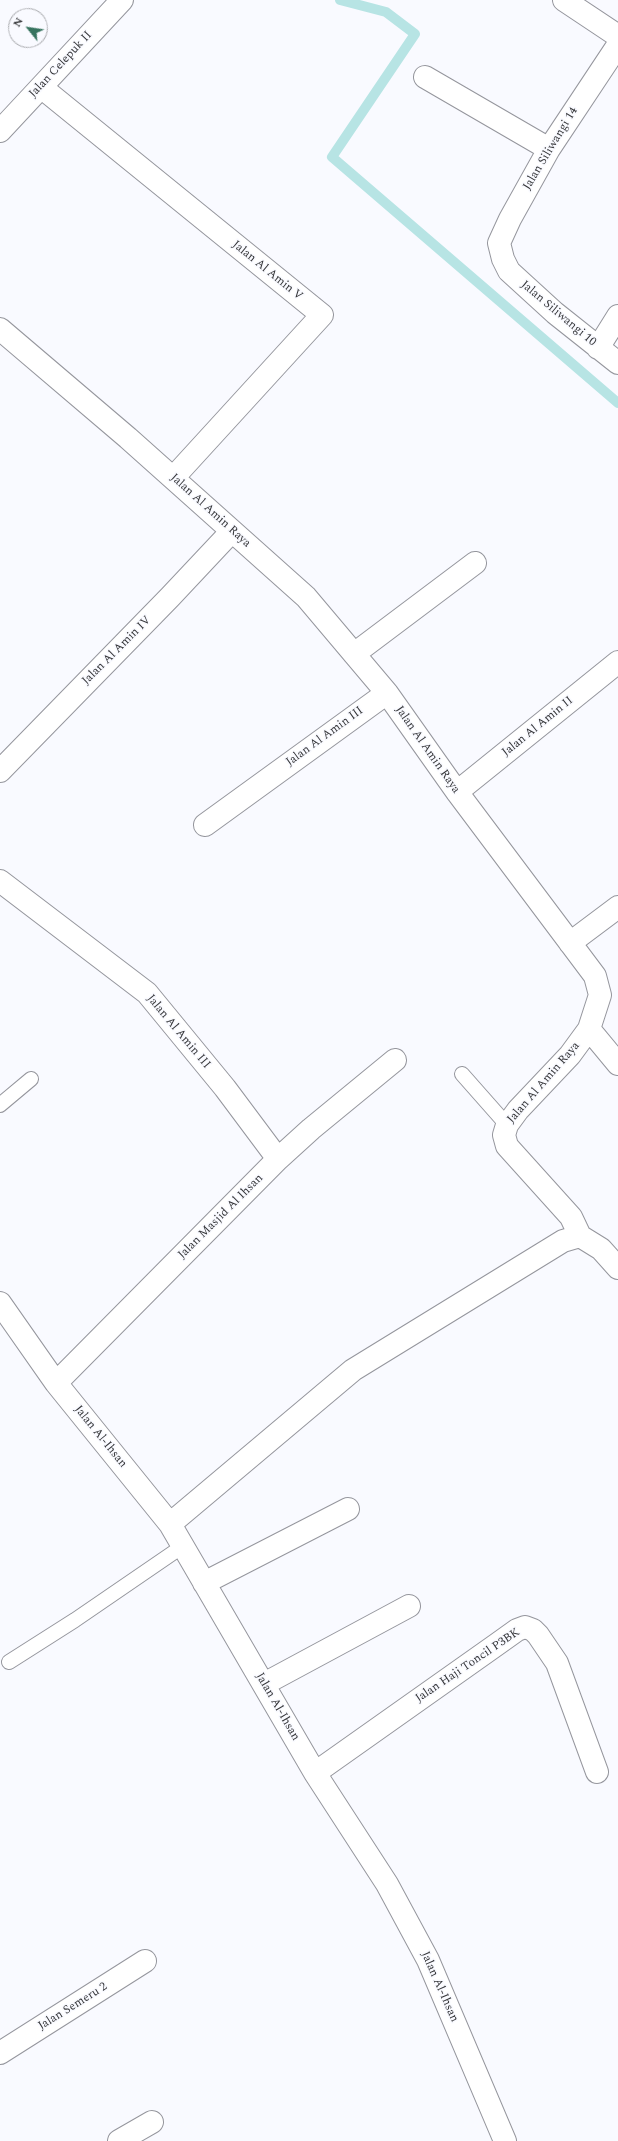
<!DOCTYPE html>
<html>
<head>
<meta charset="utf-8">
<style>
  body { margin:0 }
  #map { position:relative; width:618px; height:2141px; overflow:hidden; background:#f9faff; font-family:Spectral,serif }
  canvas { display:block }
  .north { position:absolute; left:8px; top:8px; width:40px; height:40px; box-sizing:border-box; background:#f9faff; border:1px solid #abacb0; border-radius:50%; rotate:300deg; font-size:11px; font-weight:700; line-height:16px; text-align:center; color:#353639 }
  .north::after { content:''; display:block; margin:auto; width:14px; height:18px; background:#37745f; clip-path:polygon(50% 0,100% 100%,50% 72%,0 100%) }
</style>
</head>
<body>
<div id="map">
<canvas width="618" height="2141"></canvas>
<div class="north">N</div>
</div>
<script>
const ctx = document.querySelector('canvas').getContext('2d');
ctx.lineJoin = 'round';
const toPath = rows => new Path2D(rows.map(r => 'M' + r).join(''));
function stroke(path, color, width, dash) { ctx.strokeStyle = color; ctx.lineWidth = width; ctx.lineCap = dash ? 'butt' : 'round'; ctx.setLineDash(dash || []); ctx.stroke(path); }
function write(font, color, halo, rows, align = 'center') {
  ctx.font = font + ' Spectral,serif'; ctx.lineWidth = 3; ctx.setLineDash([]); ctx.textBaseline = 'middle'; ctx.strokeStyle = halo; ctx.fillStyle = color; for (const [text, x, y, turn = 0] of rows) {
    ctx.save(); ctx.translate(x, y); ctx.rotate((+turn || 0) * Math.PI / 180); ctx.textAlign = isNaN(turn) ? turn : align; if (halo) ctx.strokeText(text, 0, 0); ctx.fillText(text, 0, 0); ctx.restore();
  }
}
stroke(toPath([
  [340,0,386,12,415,34,332,157,618,403]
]), '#b7e4e4', 10);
const service = toPath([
  [462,1074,507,1125],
  [0,1105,31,1079],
  [9,1662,75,1620,183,1546]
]);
const minor = toPath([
  [564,0,618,36],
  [618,45,549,149,510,219,499,243,503,259,509,271,555,313,618,363],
  [425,77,549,149],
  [41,87,322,315,173,478],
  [0,131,122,0],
  [0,329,128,438,306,597,387,693,457,792,595,976,600,995,589,1029,570,1055,518,1110,507,1125,504,1135,507,1146,571,1217,580,1236],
  [598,348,618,316],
  [354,654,475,563],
  [0,771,170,597,232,531],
  [457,792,618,662],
  [205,825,387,693],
  [0,881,147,993,225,1088,278,1159],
  [570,943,618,907],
  [589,1029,618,1064],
  [580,1236,601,1249,618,1268],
  [0,1303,56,1383,170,1524,315,1773,387,1884,428,1960,505,2141],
  [56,1383,278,1159,311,1129,395,1060],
  [170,1524,353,1370,563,1241,580,1236],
  [204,1583,348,1509],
  [264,1684,409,1606],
  [315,1773,496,1645,517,1630,525,1627,533,1630,538,1635,557,1663,597,1772],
  [0,2053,145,1961],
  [119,2141,152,2122]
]);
stroke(service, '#95969d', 16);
stroke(minor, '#95969d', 24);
stroke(service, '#fff', 14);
stroke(minor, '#fff', 22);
write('12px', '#353639', '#f9faff', [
  ["Jalan Celepuk II",61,65,-47],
  ["Jalan Siliwangi 14",551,149,-59],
  ["Jalan Al Amin V",267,271,39],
  ["Jalan Siliwangi 10",558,314,40],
  ["Jalan Al Amin Raya",210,511,42],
  ["Jalan Al Amin IV",117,651,-45],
  ["Jalan Al Amin II",538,727,-39],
  ["Jalan Al Amin III",325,737,-36],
  ["Jalan Al Amin Raya",427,750,55],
  ["Jalan Al Amin III",178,1032,50],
  ["Jalan Al Amin Raya",544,1083,-49],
  ["Jalan Masjid Al Ihsan",221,1217,-45],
  ["Jalan Al-Ihsan",100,1437,51],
  ["Jalan Haji Toncil P3BK",468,1666,-34],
  ["Jalan Al-Ihsan",277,1707,60],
  ["Jalan Al-Ihsan",439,1987,66],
  ["Jalan Semeru 2",73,2007,-32]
]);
</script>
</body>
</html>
